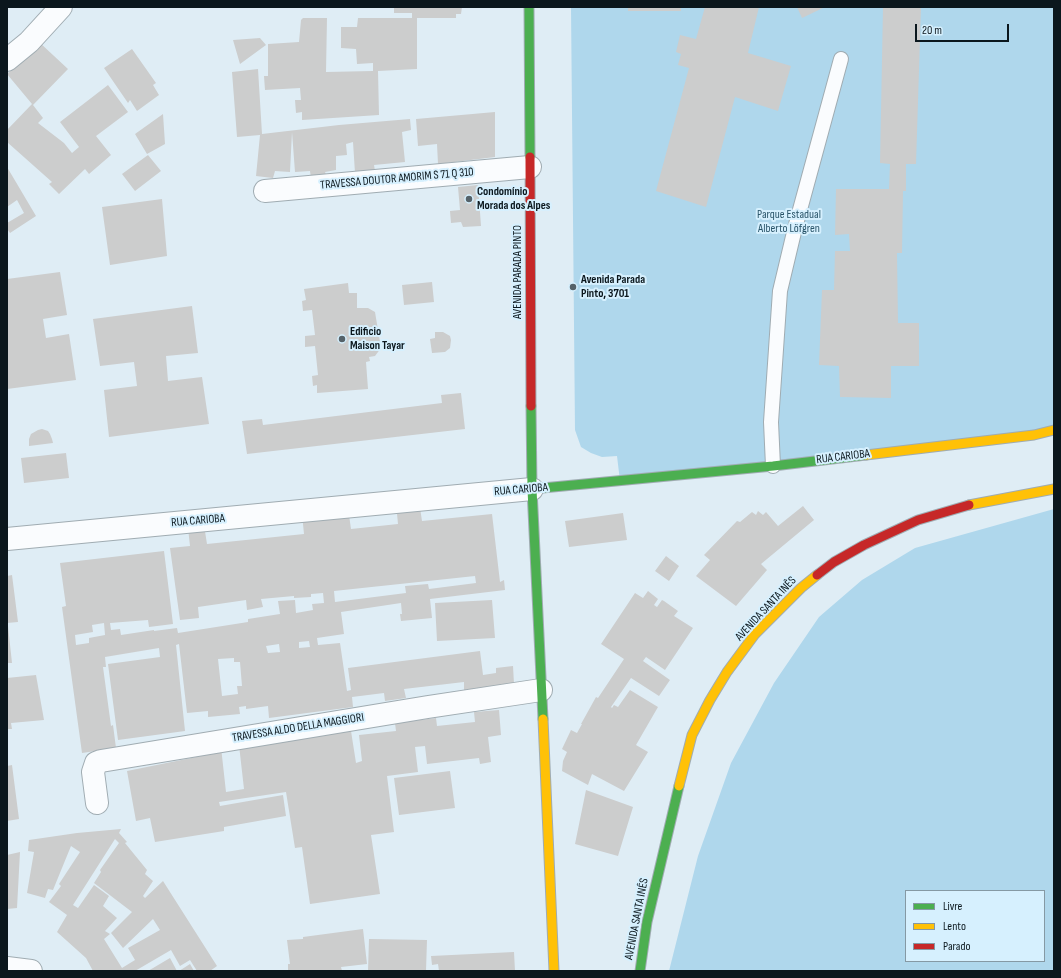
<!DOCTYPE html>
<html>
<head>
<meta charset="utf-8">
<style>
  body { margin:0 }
  #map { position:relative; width:1061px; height:978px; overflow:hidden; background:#dfedf5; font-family:"Sofia Sans Condensed",sans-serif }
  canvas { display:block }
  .frame { position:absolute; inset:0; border:8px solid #0b171d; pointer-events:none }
  .legend { position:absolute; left:905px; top:890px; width:140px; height:72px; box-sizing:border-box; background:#d6f0fe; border:1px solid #8599a4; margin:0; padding:5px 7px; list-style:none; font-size:12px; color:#0b171d }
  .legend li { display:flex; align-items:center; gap:8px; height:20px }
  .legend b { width:20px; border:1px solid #8599a4 }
  .scale { position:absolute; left:915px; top:24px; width:94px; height:18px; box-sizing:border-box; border:2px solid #0b171d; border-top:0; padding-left:5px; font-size:12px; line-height:14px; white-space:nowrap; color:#0b171d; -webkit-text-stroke:3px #d6f0fe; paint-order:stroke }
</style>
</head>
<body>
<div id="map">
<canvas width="1061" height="978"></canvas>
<div class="frame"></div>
<ul class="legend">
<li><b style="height:5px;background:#4caf50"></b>Livre</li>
<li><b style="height:5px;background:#ffc107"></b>Lento</li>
<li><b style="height:5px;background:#c62828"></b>Parado</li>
</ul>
<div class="scale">20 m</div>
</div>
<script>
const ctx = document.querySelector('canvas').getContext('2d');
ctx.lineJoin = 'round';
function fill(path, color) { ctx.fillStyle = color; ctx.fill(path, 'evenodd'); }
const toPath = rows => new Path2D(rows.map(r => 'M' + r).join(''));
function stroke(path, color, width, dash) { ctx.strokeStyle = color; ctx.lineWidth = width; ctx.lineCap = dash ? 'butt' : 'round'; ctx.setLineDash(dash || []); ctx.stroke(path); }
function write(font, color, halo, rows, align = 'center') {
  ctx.font = font + ' "Sofia Sans Condensed",sans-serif'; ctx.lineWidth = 4; ctx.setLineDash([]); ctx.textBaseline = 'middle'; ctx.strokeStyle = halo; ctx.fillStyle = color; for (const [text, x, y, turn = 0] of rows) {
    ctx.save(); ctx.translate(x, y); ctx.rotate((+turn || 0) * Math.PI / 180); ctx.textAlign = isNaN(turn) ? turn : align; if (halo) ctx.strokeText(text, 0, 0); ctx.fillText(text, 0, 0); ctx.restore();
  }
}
fill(toPath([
  [571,7,1054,7,1054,428,620,481,617,456,602,457,591,453,581,447,575,430],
  [1054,509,1054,971,669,971,698,856,731,763,774,683,819,617,862,580,915,548],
  [906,891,1044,891,1044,961,906,961]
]), '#afd7ec');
fill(toPath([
  [394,7,462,7,461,14,456,14,456,18,417,18,417,69,378,71,379,115,302,120,302,112,296,113,295,100,301,100,300,88,265,90,264,76,268,76,268,44,299,42,301,20,303,18,327,18,326,72,373,71,373,63,357,64,356,49,341,48,341,27,357,27,358,18,412,18,412,13,394,13],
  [628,7,681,7,681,11,628,11],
  [705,7,759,7,748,53,791,66,778,111,735,97,706,207,656,191,689,68,678,65,681,54,676,52,680,35,696,39],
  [797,7,825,7,802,18],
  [883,7,921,7,916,164,906,164,906,191,903,191,902,253,897,253,898,323,919,323,919,366,891,366,891,398,840,397,839,366,819,365,822,290,834,290,835,251,850,251,849,234,835,235,836,189,889,189,890,164,880,163],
  [260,38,266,45,240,64,233,40],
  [39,42,68,69,33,105,43,118,38,123,64,143,72,153,79,147,60,122,108,85,128,112,96,136,111,155,89,174,85,169,59,194,49,184,52,182,7,142,7,130,32,104,7,74],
  [132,49,156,83,153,85,159,95,137,111,130,100,128,103,104,68],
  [258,69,262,134,339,125,410,119,411,130,402,132,405,162,374,165,375,171,355,173,353,142,346,144,347,155,336,156,336,170,325,172,327,177,311,178,310,171,295,172,292,132,290,172,275,171,273,178,256,176,260,135,237,137,232,72],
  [495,112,495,157,438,164,437,144,418,146,416,119],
  [163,114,165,144,147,154,135,134],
  [148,155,161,171,135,191,122,174],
  [7,167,36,216,10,233,7,229,7,223,24,213,17,200,7,207],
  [478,185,481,226,463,227,461,222,451,223,450,211,460,210,458,187],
  [162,199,167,256,110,265,102,207],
  [60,272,67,315,43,319,46,338,69,334,76,380,7,389,7,343,8,343,7,335,7,279],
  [432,282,434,302,404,305,402,285],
  [348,283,349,293,357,293,357,308,368,308,375,312,381,348,375,356,369,357,370,361,366,362,368,389,317,393,317,385,313,386,312,376,318,375,315,346,305,347,305,336,315,335,312,310,303,311,302,301,306,300,304,289],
  [192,306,198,353,166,356,168,381,202,377,209,424,109,437,104,390,137,386,134,362,100,366,93,319],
  [435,332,443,332,450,336,451,340,450,348,445,352,432,353,430,339,435,338],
  [461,393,465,429,247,454,242,421,262,419,263,425,442,403,441,395],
  [42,429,48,431,50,434,52,439,53,443,29,446,29,439,31,434,38,430],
  [66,453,69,478,24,483,21,458],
  [419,501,422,521,492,514,500,582,504,580,505,590,430,599,432,618,401,621,400,614,402,614,401,603,341,612,344,634,317,638,318,645,340,643,347,691,351,690,348,668,480,651,483,675,496,673,496,668,513,666,514,684,464,690,464,682,404,689,406,698,385,701,384,693,352,697,353,707,269,718,268,706,246,709,246,706,239,707,240,714,208,717,208,711,187,713,179,644,176,645,185,731,118,740,108,664,160,657,159,648,105,657,106,667,103,667,111,726,113,725,116,748,82,753,62,607,66,606,60,563,164,551,173,624,149,627,148,620,110,623,111,630,120,629,121,635,154,630,154,631,177,628,178,633,248,622,248,619,280,614,278,601,295,600,296,613,313,610,312,604,324,603,323,593,311,594,311,597,294,598,294,596,261,599,263,607,247,610,246,600,198,607,199,618,180,620,170,548,190,546,188,528,204,525,207,544,304,534,302,514,348,508,351,529,398,524,396,503],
  [475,576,476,583,429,589,428,584,405,586,406,593,335,602,334,591],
  [104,623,105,635,89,638,89,643,76,645,75,635,93,632,92,625],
  [309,641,310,647,299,648,299,642],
  [279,644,280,652,268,653,266,646],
  [234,658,234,662,240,662,242,686,237,686,238,694,222,696,218,659],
  [803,506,814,520,761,564,767,570,736,606,696,576,710,560,704,555,737,521,740,522,752,512,756,515,758,511,763,515,766,512,778,526],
  [623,513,627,540,569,547,565,521],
  [666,556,679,566,669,581,655,571],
  [12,575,18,622,7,623,7,576],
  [648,591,658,599,654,605,657,607,662,600,664,601,678,611,674,616,693,628,665,670,646,657,643,661,670,680,659,696,631,678,611,707,612,708,614,705,618,707,630,690,658,707,636,745,648,752,624,791,592,774,588,785,562,771,563,761,567,752,562,749,571,730,577,733,582,724,581,724,596,697,598,698,624,659,601,644,635,593,643,598],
  [492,600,495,638,437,641,435,603],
  [7,626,8,626,12,663,7,663],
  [36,675,44,720,11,723,12,729,7,729,7,678],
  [499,710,501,735,488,737,491,762,480,764,479,758,427,764,425,746,415,747,418,772,387,776,394,832,371,835,380,894,310,904,302,847,295,848,286,792,219,802,220,806,283,795,286,816,224,827,224,831,155,842,150,818,136,821,127,771,201,756,221,747,226,792,244,789,239,745,351,731,356,763,362,761,359,735,396,731,395,723,436,718,437,726,475,722,474,712],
  [12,765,19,819,7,821,7,766],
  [450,771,455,808,399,815,394,778],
  [586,790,633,807,618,856,575,844],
  [121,829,119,833,127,842,125,843,147,870,145,874,153,881,143,896,145,898,163,881,217,966,210,971,197,971,190,960,180,966,171,950,135,971,93,971,86,958,57,932,67,915,49,902,61,886,59,884,80,852,71,846,53,890,48,889,45,898,27,893,34,852,28,851,29,840,77,833],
  [115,839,119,843,100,870,101,872,94,883,132,912,111,933,123,948,153,919,160,930,128,948,135,960,122,968,104,939,110,934,105,931,117,918,103,906,109,896,94,885,78,908,73,905],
  [20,852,17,908,7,909,7,855],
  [363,929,367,964,341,967,342,971,288,971,288,964,290,964,287,940,303,939,303,937],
  [369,939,427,940,426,971,368,971],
  [514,952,515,971,439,971,438,964,432,965,431,956],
  [170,958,177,971,148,971],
  [190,964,194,971,179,971]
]), '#cccdcd');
const lane = toPath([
  [773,466,771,422,780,291,795,228,841,59]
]);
const street = toPath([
  [7,60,29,42,61,7],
  [265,191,530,167],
  [7,539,532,489],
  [97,803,93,772,96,763,101,761,428,707,541,690],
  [7,968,31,971]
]);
const fast = toPath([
  [529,7,530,157],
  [531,406,532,489,543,719],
  [532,489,773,466,866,455],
  [640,971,647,922,679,786]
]);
const slow = toPath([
  [866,455,1034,435,1054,430],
  [969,505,1054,489],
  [543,719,554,971],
  [679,786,692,735,710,700,727,672,755,634,801,588,817,575]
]);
const jam = toPath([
  [530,157,531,406],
  [817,575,834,562,864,545,918,520,969,505]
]);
stroke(lane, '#a0acb2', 16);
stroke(street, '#a0acb2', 24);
stroke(fast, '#a0acb2', 11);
stroke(slow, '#a0acb2', 11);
stroke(jam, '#a0acb2', 11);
stroke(lane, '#fafcfe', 14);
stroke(street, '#fafcfe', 22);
stroke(fast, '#4caf50', 9);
stroke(slow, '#ffc107', 9);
stroke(jam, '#c62828', 9);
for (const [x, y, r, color] of [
  [469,199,4,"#556269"],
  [573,287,4,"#556269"],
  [342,339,4,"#556269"]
]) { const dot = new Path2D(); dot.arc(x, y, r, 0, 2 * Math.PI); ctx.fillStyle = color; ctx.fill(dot); stroke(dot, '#d6f0fe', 1.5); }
write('12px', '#0b171d', '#d6f0fe', [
  ["TRAVESSA DOUTOR AMORIM S 71 Q 310",397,179,-5],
  ["AVENIDA PARADA PINTO",518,272,-90],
  ["RUA CARIOBA",843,457,-7],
  ["RUA CARIOBA",521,490,-5],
  ["RUA CARIOBA",198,521,-5],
  ["AVENIDA SANTA INÊS",766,609,-47],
  ["TRAVESSA ALDO DELLA MAGGIORI",298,728,-9],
  ["AVENIDA SANTA INÊS",637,919,-79]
]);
write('bold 12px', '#0b171d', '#d6f0fe', [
  ["Condomínio",477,192],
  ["Morada dos Alpes",477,206],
  ["Avenida Parada",581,280],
  ["Pinto, 3701",581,294],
  ["Edificio",350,332],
  ["Maison Tayar",350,346]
], 'left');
write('12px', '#295469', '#d6f0fe', [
  ["Parque Estadual",789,215],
  ["Alberto Löfgren",789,229]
]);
</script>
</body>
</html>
